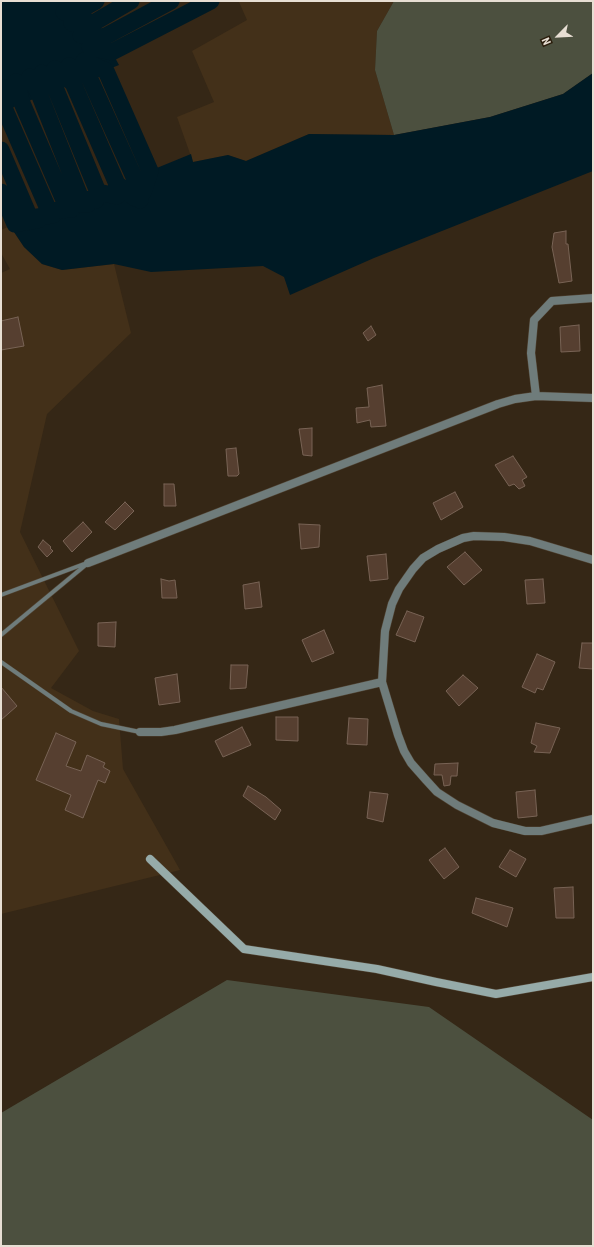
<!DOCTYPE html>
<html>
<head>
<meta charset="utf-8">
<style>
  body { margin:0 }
  #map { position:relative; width:594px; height:1247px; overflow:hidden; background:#352716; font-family:"Roboto Condensed",sans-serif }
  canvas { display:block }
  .frame { position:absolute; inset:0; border:2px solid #e7ded3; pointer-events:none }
  .north { position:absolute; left:538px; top:16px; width:40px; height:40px; -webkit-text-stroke:3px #2b1e0d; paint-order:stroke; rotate:246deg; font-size:11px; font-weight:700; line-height:16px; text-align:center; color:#e7ded3 }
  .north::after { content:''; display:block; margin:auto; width:14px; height:18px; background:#e7ded3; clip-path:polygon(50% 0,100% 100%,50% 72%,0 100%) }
</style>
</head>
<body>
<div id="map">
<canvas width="594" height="1247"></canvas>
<div class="frame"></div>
<div class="north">N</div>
</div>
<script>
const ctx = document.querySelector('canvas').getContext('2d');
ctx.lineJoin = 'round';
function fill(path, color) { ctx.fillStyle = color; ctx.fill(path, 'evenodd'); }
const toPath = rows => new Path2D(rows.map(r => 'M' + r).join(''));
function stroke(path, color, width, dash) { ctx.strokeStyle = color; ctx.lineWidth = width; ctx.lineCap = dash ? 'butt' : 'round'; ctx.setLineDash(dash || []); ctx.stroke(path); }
fill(toPath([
  [241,1,394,1,377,31,375,70,394,135,309,134,246,161,228,155,193,162,177,117,214,102,192,51,247,20,239,2],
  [10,226,24,247,42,264,62,270,114,264,131,333,47,414,20,532,79,651,51,688,93,711,119,719,123,769,180,870,1,914,1,273,10,269,1,253,1,230]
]), '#433019');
fill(toPath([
  [394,1,593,1,593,73,563,94,490,117,394,135,375,70,377,31],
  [227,980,429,1007,593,1120,593,1246,1,1246,1,1113]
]), '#4c503f');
fill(toPath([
  [1,1,84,1,119,65,1,112],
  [593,73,593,171,374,258,290,295,284,277,263,266,151,272,114,264,62,270,42,264,24,247,10,226,98,192,191,154,193,162,228,155,246,161,309,134,394,135,490,117,563,94]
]), '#001a24');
stroke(toPath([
  [64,12,87,6,96,1],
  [72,23,95,22,131,1],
  [81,35,104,37,171,1],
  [90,47,112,52,211,1],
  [84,61,106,71,150,171,143,192],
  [69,66,89,77,134,177,140,200],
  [55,69,73,83,117,184,135,198],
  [42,73,56,90,98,192,117,196],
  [30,77,40,96,81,199,96,200],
  [16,82,22,103,66,205,88,204],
  [4,88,5,110,49,211,72,209],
  [1,150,30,218,53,215],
  [1,192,15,224,38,220]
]), '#001a24', 17);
const building = toPath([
  [566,231,566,244,568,244,572,281,559,283,552,247,554,233,566,231],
  [18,317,24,346,1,350,1,321,18,317],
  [579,325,580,351,561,352,560,327,579,325],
  [371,326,376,335,368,341,363,333,371,326],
  [382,385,386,426,371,427,370,420,357,423,356,408,369,407,367,388,382,385],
  [312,428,312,456,303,455,299,429,312,428],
  [236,448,239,474,237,476,228,476,226,449,236,448],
  [513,456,527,477,522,480,525,486,519,489,514,484,509,486,495,465,513,456],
  [164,484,174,484,176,506,164,506,164,484],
  [455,492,463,507,441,520,433,503,455,492],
  [125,502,134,511,115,530,105,522,125,502],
  [83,522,92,532,72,552,63,541,83,522],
  [299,524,320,525,319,547,301,549,299,524],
  [43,540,51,547,50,548,53,551,47,557,38,547,43,540],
  [465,552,482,570,464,585,447,567,465,552],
  [386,554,388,579,370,581,367,556,386,554],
  [161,579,169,581,175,580,177,598,162,598,161,579],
  [543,579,545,603,527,604,525,580,543,579],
  [259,582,262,607,245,609,243,585,259,582],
  [407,611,424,617,415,642,396,635,407,611],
  [116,622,115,647,98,646,98,623,116,622],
  [324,630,334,653,312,662,302,640,324,630],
  [582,643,593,643,593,669,579,668,582,643],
  [537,654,555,662,543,690,537,688,535,693,522,687,537,654],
  [231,665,248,665,246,688,230,689,231,665],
  [177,674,180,702,159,705,155,678,177,674],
  [463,675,478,688,459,706,446,691,463,675],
  [1,687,17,706,1,720,1,687],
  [276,717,298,717,298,741,276,740,276,717],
  [349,718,368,719,367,745,347,744,349,718],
  [536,723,560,728,550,753,534,752,537,746,531,743,536,723],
  [242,727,251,745,223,757,215,741,242,727],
  [56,733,76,742,66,766,81,771,87,755,105,763,103,767,110,771,105,783,98,780,83,818,65,810,71,795,36,780,56,733],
  [458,763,457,776,451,776,450,785,444,786,442,775,434,775,435,764,458,763],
  [248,786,266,797,281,810,275,820,243,796,248,786],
  [535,790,537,816,518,818,516,792,535,790],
  [370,792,388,794,383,822,367,818,370,792],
  [445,848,459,867,444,879,429,860,445,848],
  [510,850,526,859,516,877,499,867,510,850],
  [573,887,574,918,556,918,554,888,573,887],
  [476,898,513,908,507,927,472,913,476,898]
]);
fill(building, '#563f30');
stroke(building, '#786355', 1);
const lane = toPath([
  [1,595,84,564],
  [1,635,88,563],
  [1,662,71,711,101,724,140,732]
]);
const street = toPath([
  [536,396,531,353,534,320,552,301,593,298],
  [593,560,530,541,504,537,474,536,463,538,438,549,423,558,413,569,399,589,392,604,385,631,382,682,398,735,404,751,411,763,426,780,437,792,457,805,493,823,525,831,541,831,593,819],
  [88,563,498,404,515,399,536,396,593,398],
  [140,732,161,732,175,730,382,682]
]);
const secondary = toPath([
  [150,859,244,949,377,969,436,982,496,994,593,977]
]);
stroke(lane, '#514434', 5);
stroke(street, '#514434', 9);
stroke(secondary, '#514434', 9);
stroke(lane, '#6f7c7b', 4);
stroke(street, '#6f7c7b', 8);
stroke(secondary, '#96aba9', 8);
</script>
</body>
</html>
